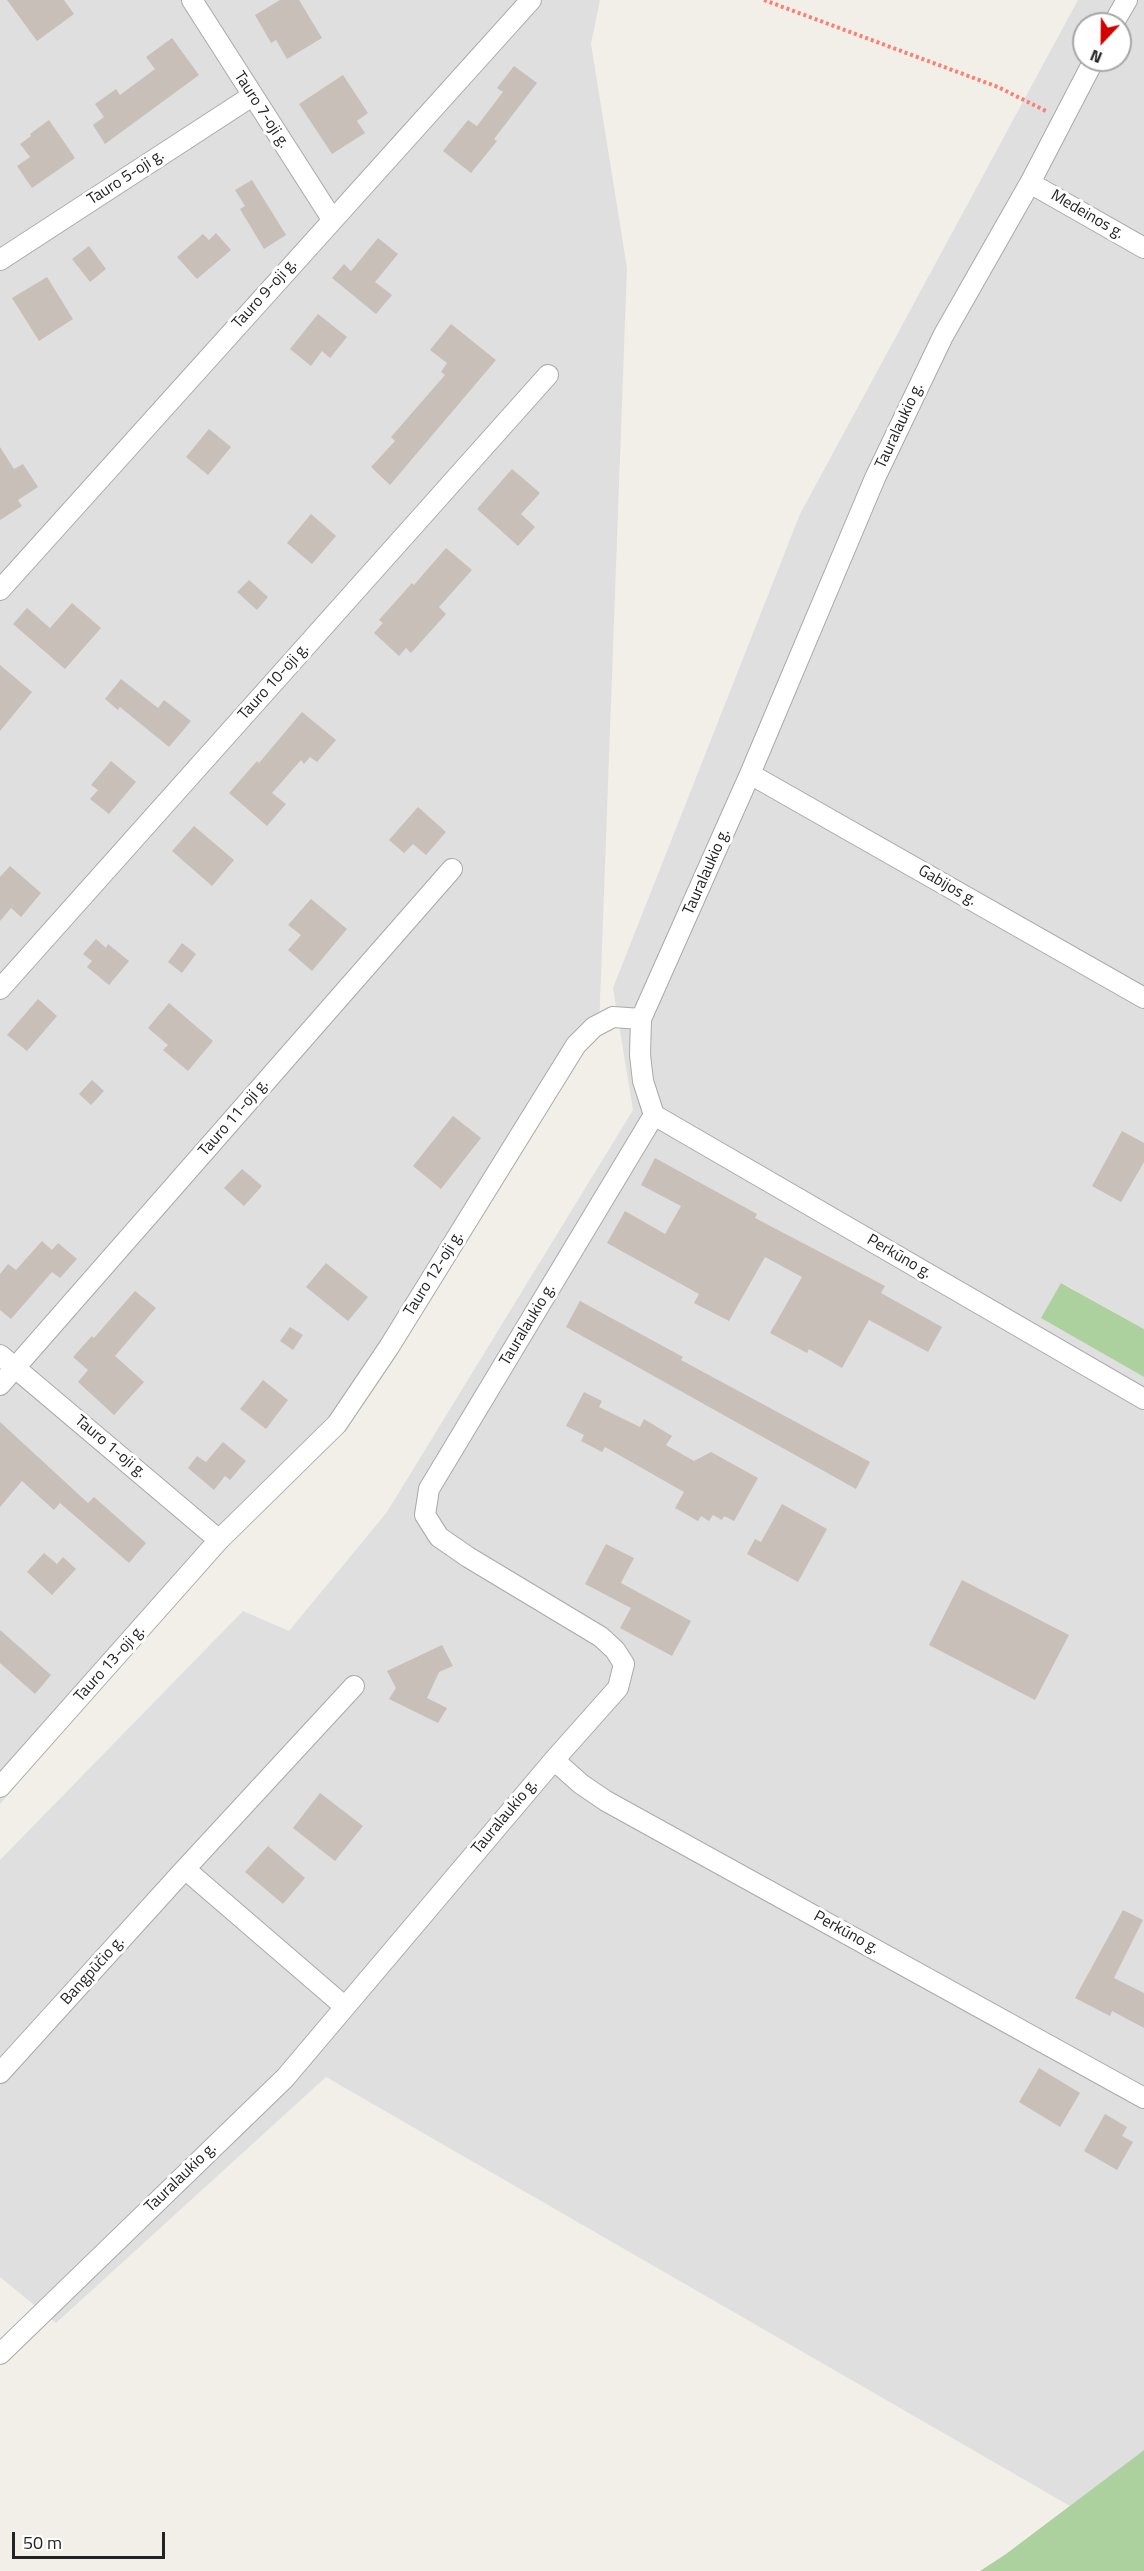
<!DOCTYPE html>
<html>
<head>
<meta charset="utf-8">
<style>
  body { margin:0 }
  #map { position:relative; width:1144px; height:2571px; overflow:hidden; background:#f2efe9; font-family:"Titillium Web",sans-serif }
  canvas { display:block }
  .north { position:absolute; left:1072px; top:12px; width:60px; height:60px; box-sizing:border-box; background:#fff; border:2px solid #a7a7a7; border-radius:50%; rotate:202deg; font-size:16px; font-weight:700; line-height:24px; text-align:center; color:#222 }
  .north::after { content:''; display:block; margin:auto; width:21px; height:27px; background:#d40000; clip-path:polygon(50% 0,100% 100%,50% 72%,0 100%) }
  .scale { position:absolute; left:12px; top:2532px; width:153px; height:27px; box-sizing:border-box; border:3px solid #222; border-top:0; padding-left:8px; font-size:18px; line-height:21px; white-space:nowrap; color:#222; -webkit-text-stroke:4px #fff; paint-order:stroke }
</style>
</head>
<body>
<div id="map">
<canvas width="1144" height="2571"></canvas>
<div class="north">N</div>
<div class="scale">50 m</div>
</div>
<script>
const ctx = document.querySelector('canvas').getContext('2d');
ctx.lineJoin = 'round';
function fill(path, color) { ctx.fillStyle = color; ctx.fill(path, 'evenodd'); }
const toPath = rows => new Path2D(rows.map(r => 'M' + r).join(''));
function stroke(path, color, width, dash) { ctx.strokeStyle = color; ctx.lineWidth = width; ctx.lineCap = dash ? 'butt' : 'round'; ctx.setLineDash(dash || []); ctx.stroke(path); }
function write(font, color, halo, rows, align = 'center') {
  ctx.font = font + ' "Titillium Web",sans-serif'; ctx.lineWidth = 6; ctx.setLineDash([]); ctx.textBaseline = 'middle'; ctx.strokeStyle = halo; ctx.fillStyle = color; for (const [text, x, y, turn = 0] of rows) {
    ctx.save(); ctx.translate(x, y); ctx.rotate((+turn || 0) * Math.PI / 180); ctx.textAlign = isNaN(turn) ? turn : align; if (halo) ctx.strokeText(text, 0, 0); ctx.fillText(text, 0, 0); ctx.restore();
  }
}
fill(toPath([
  [0,0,600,0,591,44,627,268,599,1028,407,1338,341,1431,223,1548,0,1804],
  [1078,0,1144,0,1144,1329,1062,1283,1042,1318,1144,1377,1144,2450,1070,2506,326,2077,56,2323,0,2277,0,1860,243,1611,289,1631,387,1512,633,1110,613,988,800,514],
  [1084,24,1120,24,1120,60,1084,60]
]), '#e0dfdf');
fill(toPath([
  [1061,1283,1144,1329,1144,1377,1041,1318],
  [1144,2450,1144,2571,980,2571,1006,2554]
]), '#add19e');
fill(toPath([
  [7,0,64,0,74,14,37,41],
  [280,0,299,0,322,38,287,59,276,40,271,43,255,15],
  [172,38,199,75,105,144,93,125,104,117,95,104,116,89,120,95,155,69,146,57],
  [514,66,537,83,494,139,497,141,471,173,443,151,468,120,477,126,503,92,497,88],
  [343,75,368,113,357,121,365,133,332,154,299,104],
  [49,120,75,158,32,188,17,166,30,157,20,144,31,136,30,134],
  [252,180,286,235,264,249,240,209,245,206,235,190],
  [216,233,231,250,197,279,177,257,203,234,209,240],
  [378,238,398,254,375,282,392,295,376,314,332,278,344,264,351,271],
  [89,246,106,269,90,282,72,259],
  [47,277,73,319,39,341,12,298],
  [318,314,347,337,330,358,322,351,311,366,290,349],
  [451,324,496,360,390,485,371,467,395,441,391,437,445,375,441,372,447,363,430,350],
  [209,429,231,447,208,475,186,457],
  [0,447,14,469,23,464,38,487,18,500,22,506,0,520],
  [512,469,540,493,521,514,535,527,518,546,477,509],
  [311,514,336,536,312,564,287,543],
  [446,548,472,570,439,607,446,614,411,653,406,648,399,656,374,633,383,623,379,620,412,583,414,585],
  [249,580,268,597,257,610,237,592],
  [72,603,101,628,65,669,13,624,27,608,50,628],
  [0,665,32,692,0,731],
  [121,679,158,708,164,700,191,721,169,747,120,707,118,710,105,699],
  [302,712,336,740,317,762,310,757,304,764,301,760,272,793,286,804,267,826,229,793,257,761,259,763],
  [111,761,136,782,109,814,90,799,98,790,91,785],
  [418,807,446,832,426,855,413,844,404,853,389,840],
  [194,826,234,860,212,886,172,851],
  [10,866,41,893,21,917,11,908,0,921,0,877],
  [311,899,347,929,312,971,288,950,301,935,288,925],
  [96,939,106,948,108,944,129,961,109,985,87,967,92,961,83,954],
  [182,943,196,954,182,973,168,962],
  [38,999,57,1016,27,1051,7,1035],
  [169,1003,213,1041,188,1071,163,1050,168,1045,148,1028],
  [92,1080,104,1091,91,1105,79,1094],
  [453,1116,481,1138,441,1189,413,1166],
  [1122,1131,1144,1143,1144,1162,1121,1202,1092,1186],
  [655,1158,757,1214,755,1218,885,1286,881,1293,942,1327,928,1352,869,1320,842,1368,809,1349,807,1353,770,1333,802,1277,765,1257,729,1321,694,1303,699,1294,607,1243,625,1211,665,1234,681,1206,641,1185],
  [242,1169,262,1186,244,1206,224,1188],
  [42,1241,52,1250,58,1243,77,1259,60,1278,52,1272,11,1319,0,1310,0,1274,8,1264,16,1270],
  [326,1263,368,1297,348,1321,306,1287],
  [135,1291,156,1308,115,1356,144,1382,114,1415,78,1382,88,1370,73,1357,92,1336,94,1338],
  [580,1301,683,1357,681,1360,870,1462,856,1489,566,1327],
  [290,1327,303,1335,293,1350,280,1341],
  [263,1380,288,1400,266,1429,240,1409],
  [584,1392,602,1401,599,1407,640,1427,644,1419,672,1436,666,1445,694,1461,711,1452,758,1478,734,1521,724,1516,722,1520,713,1515,709,1521,701,1516,698,1521,675,1508,684,1492,605,1447,602,1452,581,1441,584,1435,566,1426],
  [0,1422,88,1503,94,1497,146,1543,129,1563,60,1503,54,1510,22,1481,0,1507],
  [223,1442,246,1461,230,1480,225,1476,214,1490,188,1468,197,1456,206,1462],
  [782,1504,827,1529,798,1582,747,1554,755,1539,761,1542],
  [606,1544,634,1558,621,1583,691,1621,672,1656,620,1628,631,1608,585,1584],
  [44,1553,57,1564,63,1557,76,1569,52,1595,27,1572],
  [962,1580,1069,1635,1035,1700,929,1645],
  [0,1630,51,1675,35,1694,0,1663],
  [442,1645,453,1666,439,1672,427,1698,447,1708,438,1723,389,1699,396,1688,387,1671],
  [320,1793,363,1826,335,1861,293,1828],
  [268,1846,305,1878,283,1904,245,1872],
  [1123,1910,1143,1920,1114,1978,1144,1993,1144,2028,1112,2011,1110,2016,1075,1998],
  [1039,2068,1080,2093,1060,2127,1019,2102],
  [1105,2114,1127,2127,1122,2136,1133,2142,1117,2170,1084,2151]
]), '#c7bfb8');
const street = toPath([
  [192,0,332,219],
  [1113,24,1127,0],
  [1030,183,1144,248],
  [0,260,252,96],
  [0,590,531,0],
  [750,774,1144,998],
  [0,989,548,375],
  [654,1115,1144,1399],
  [0,1355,219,1540],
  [0,1385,452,869],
  [554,1760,581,1784,606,1801,1144,2098],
  [0,1787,219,1540,337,1424,389,1347,576,1045,594,1027,613,1017,641,1019],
  [185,1869,354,1686],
  [0,2073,185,1869,344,2006],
  [0,2354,285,2078,554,1760,618,1688,624,1664,615,1650,601,1637,468,1557,439,1537,425,1515,429,1489,654,1115,643,1081,640,1055,641,1019,750,774,875,478,943,336,1030,183,1094,60]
]);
stroke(street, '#a9a9a9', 22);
stroke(toPath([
  [764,0,998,87,1046,111]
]), '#fa8072', 4, [3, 3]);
stroke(street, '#fff', 20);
write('16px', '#222', '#fff', [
  ["Tauro 7-oji g.",261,110,57],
  ["Tauro 5-oji g.",126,178,-33],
  ["Medeinos g.",1087,215,30],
  ["Tauro 9-oji g.",265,294,-48],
  ["Tauralaukio g.",900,426,-65],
  ["Tauro 10-oji g.",274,682,-48],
  ["Tauralaukio g.",707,872,-66],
  ["Gabijos g.",947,886,30],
  ["Tauro 11-oji g.",234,1118,-49],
  ["Perkūno g.",899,1257,30],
  ["Tauro 12-oji g.",434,1274,-58],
  ["Tauralaukio g.",528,1325,-59],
  ["Tauro 1-oji g.",110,1447,40],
  ["Tauro 13-oji g.",110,1664,-48],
  ["Tauralaukio g.",505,1817,-50],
  ["Perkūno g.",846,1933,29],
  ["Bangpūčio g.",93,1971,-48],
  ["Tauralaukio g.",181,2178,-44]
]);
</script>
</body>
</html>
